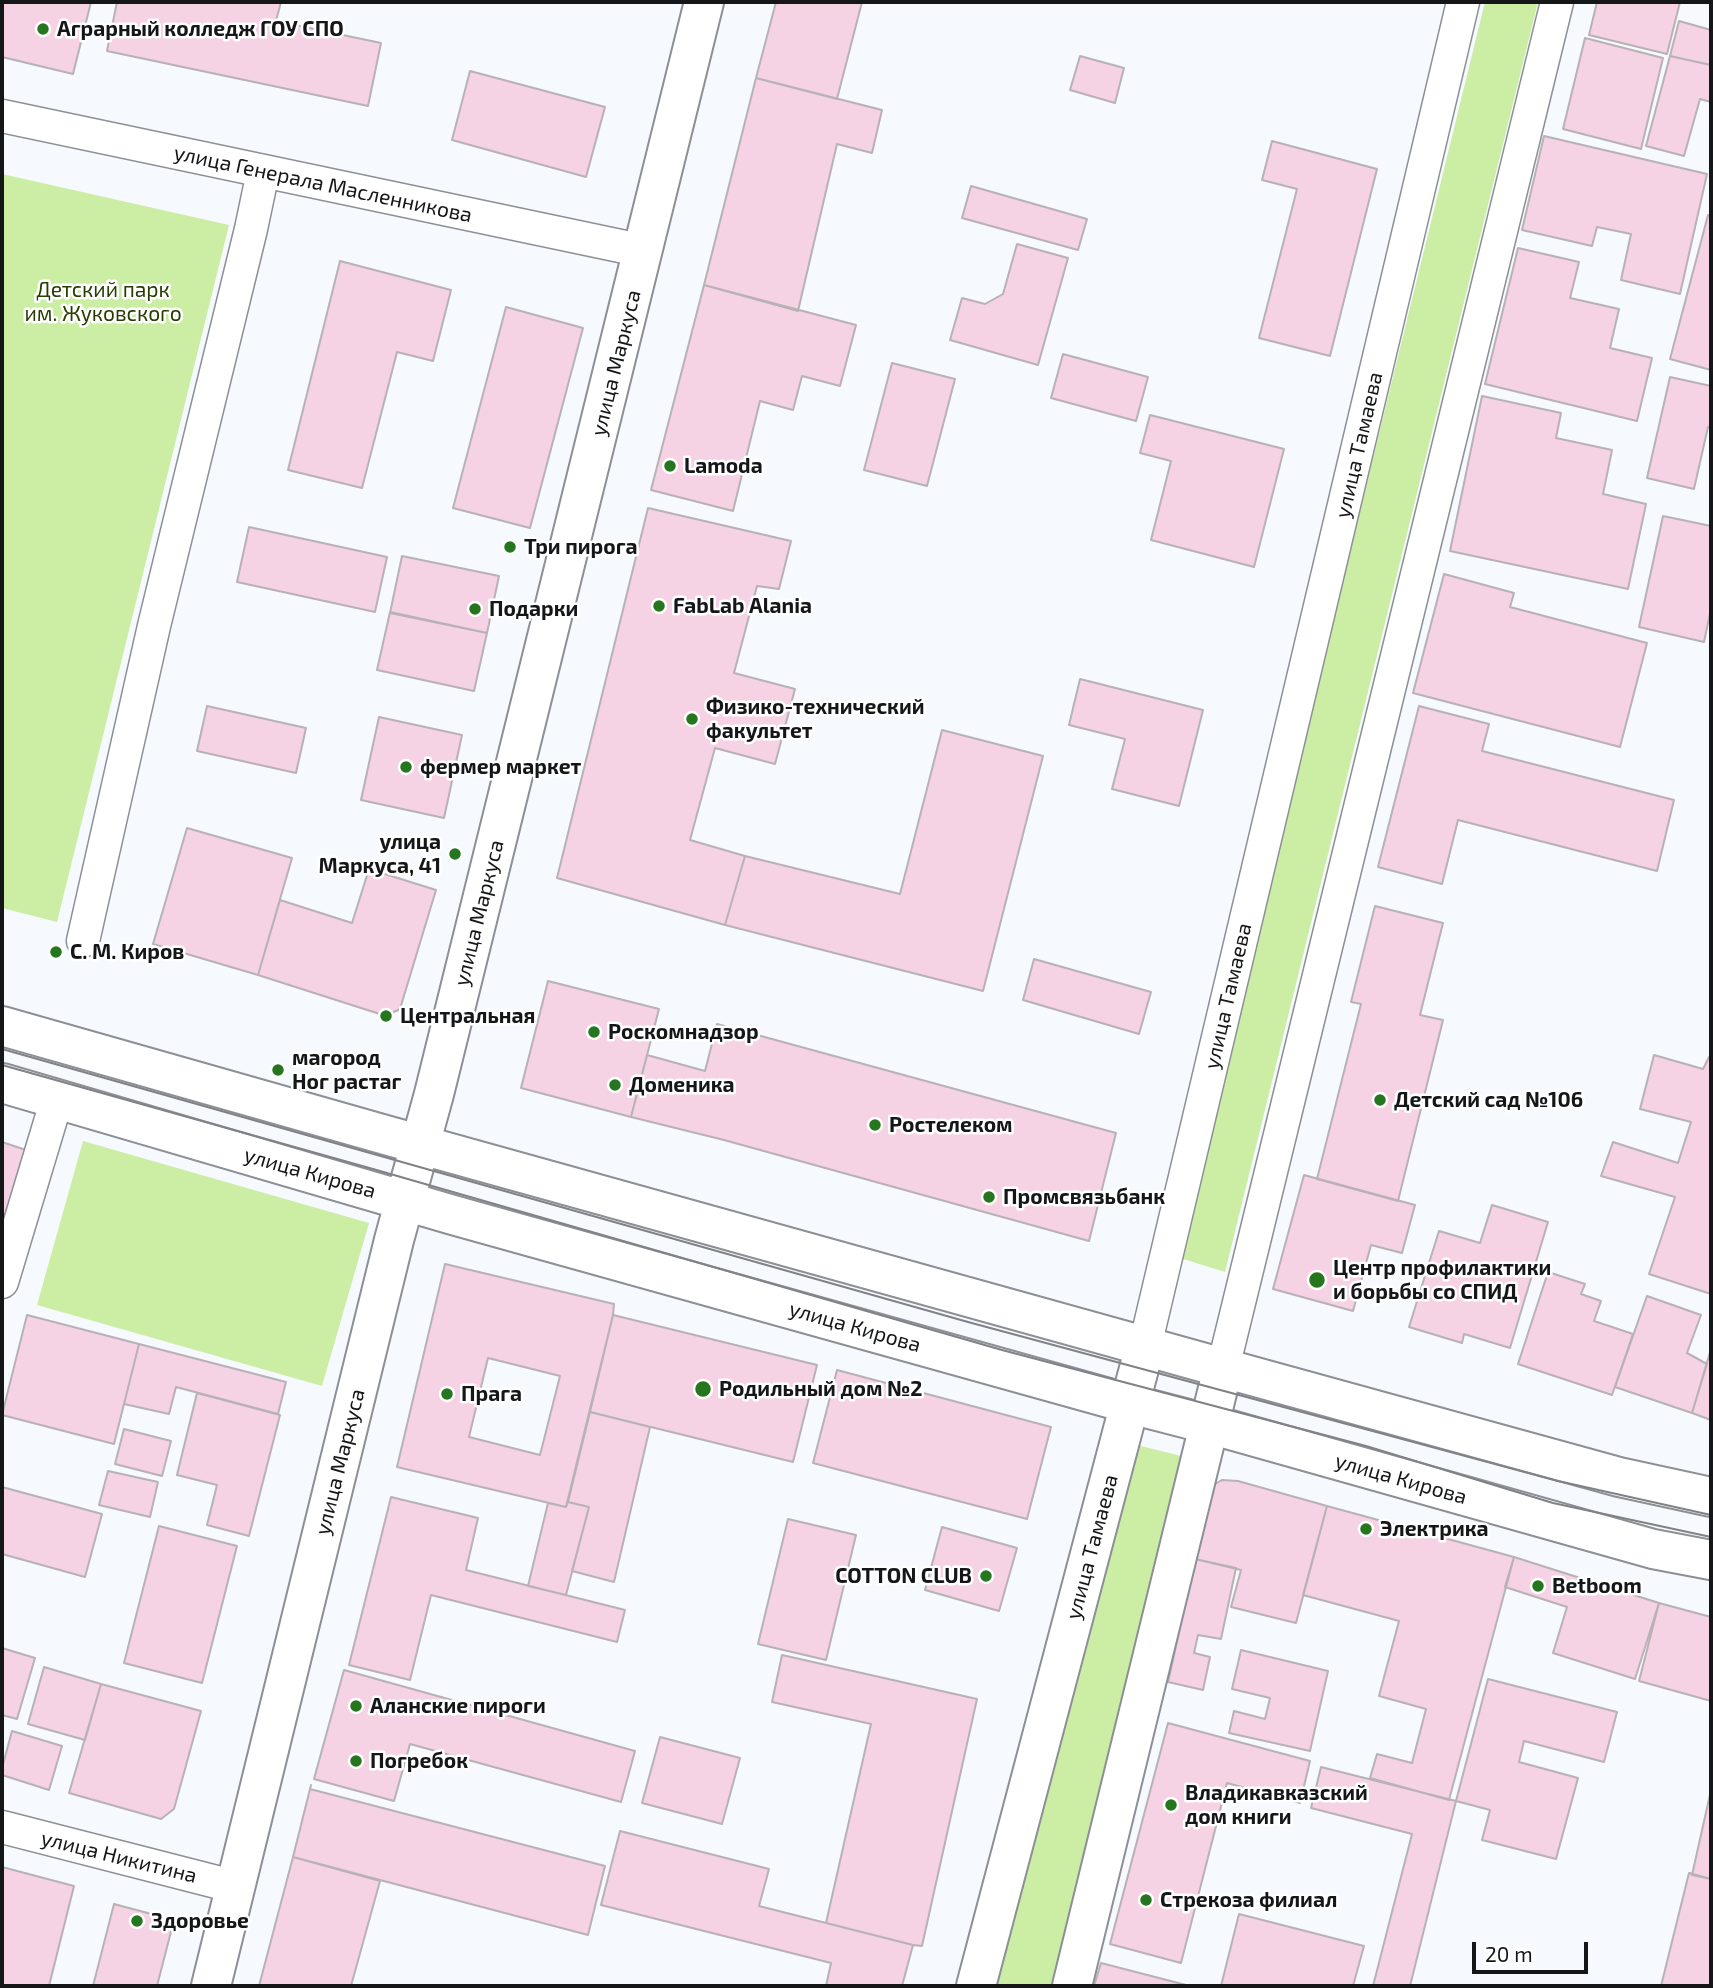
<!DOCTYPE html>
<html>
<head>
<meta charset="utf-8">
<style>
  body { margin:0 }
  #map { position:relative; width:1713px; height:1988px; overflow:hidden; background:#f6f9fe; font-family:"Exo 2",sans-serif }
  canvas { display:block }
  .frame { position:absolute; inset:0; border:4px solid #141618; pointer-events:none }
  .scale { position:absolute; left:1472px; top:1942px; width:116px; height:32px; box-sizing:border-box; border:4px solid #141618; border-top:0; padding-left:9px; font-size:21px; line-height:24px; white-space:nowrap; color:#141618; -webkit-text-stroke:5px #fff; paint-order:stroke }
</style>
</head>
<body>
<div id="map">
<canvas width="1713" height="1988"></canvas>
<div class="frame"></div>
<div class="scale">20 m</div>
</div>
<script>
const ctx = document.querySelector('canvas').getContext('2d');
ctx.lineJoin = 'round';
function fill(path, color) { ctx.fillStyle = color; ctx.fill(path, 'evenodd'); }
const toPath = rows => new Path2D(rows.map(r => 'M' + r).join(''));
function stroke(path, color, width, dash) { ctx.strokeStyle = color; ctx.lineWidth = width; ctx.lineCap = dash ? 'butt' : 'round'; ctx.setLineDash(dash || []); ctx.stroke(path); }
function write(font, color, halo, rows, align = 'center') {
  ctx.font = font + ' "Exo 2",sans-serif'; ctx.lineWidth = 5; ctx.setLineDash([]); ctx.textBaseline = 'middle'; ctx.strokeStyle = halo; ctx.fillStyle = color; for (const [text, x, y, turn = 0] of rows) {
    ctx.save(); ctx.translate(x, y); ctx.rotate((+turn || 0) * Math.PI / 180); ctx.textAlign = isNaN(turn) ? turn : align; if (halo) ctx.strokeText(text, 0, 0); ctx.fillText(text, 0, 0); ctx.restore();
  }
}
fill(toPath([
  [1485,2,1538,2,1225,1272,1177,1257],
  [2,174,229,225,57,922,2,908],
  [83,1141,369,1223,322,1386,37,1305],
  [1133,1444,1185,1457,1052,1986,997,1986]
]), '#cceda4');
const building = toPath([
  [2,2,91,2,73,74,2,57,2,2],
  [117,2,281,2,276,21,381,43,368,106,107,51,117,2],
  [776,2,862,2,837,99,756,78,776,2],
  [1597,2,1680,2,1667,54,1589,35,1597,2],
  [1679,21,1711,30,1711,65,1670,56,1679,21],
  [1585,38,1663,58,1641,149,1563,129,1585,38],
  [1080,56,1124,68,1115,103,1070,90,1080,56],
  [1670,56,1711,65,1711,102,1700,99,1684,156,1646,146,1670,56],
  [470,71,605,107,586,177,452,140,470,71],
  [756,78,882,110,872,153,837,144,798,311,704,285,756,78],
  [1544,136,1707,174,1680,294,1621,280,1631,234,1597,227,1592,246,1522,230,1544,136],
  [1272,141,1377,169,1330,356,1259,338,1297,189,1262,180,1272,141],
  [971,186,1087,219,1078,250,962,218,971,186],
  [1708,215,1711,216,1711,370,1670,359,1708,215],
  [1017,244,1068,258,1038,365,950,340,962,298,985,304,1003,294,1017,244],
  [1518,248,1579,262,1570,298,1619,309,1610,348,1652,358,1637,421,1485,384,1518,248],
  [340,261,451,290,433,361,397,352,362,488,288,470,340,261],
  [704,285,856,325,840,386,802,376,793,410,760,401,733,511,651,490,704,285],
  [506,307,583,328,530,528,453,508,506,307],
  [1063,354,1148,377,1136,421,1051,398,1063,354],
  [892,363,955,379,927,486,864,470,892,363],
  [1670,377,1711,386,1711,428,1708,427,1694,489,1647,478,1670,377],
  [1482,396,1561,413,1556,438,1612,450,1603,494,1646,504,1628,589,1450,551,1482,396],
  [1150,415,1284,449,1254,567,1151,540,1171,461,1140,453,1150,415],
  [648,508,791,541,779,589,757,586,734,673,795,689,775,764,715,748,690,840,745,856,725,925,557,878,648,508],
  [1663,516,1711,526,1711,609,1704,642,1639,627,1663,516],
  [249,527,387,557,375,612,237,582,249,527],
  [402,556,499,576,487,633,390,613,402,556],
  [1444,574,1514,593,1510,607,1647,643,1620,747,1413,693,1444,574],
  [390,612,487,633,474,691,377,670,390,612],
  [1080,679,1203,710,1179,806,1112,789,1125,739,1069,725,1080,679],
  [207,706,306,728,296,773,197,751,207,706],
  [1419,706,1489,724,1482,751,1674,800,1657,871,1458,820,1442,884,1378,867,1419,706],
  [379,717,462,735,444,818,361,800,379,717],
  [942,730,1043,756,983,991,725,925,745,856,900,894,942,730],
  [187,828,292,858,258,975,153,944,187,828],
  [369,869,436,890,400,1009,386,1016,258,975,280,900,352,923,369,869],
  [1375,906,1443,923,1420,1015,1443,1020,1398,1201,1317,1179,1361,1004,1351,1002,1375,906],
  [1034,959,1151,992,1139,1034,1023,1000,1034,959],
  [548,981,659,1009,631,1117,521,1088,548,981],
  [717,1024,1116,1133,1089,1241,724,1140,631,1117,647,1055,705,1071,717,1024],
  [1654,1055,1703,1069,1709,1057,1711,1058,1711,1294,1649,1274,1675,1197,1601,1176,1613,1142,1678,1163,1691,1122,1640,1109,1654,1055],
  [2,1142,32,1152,2,1247,2,1142],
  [1304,1175,1415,1205,1402,1253,1371,1245,1353,1311,1273,1289,1304,1175],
  [1492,1205,1548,1222,1510,1348,1464,1334,1462,1343,1409,1327,1439,1231,1480,1243,1492,1205],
  [445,1264,614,1304,613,1315,566,1507,397,1467,445,1264],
  [488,1358,560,1376,540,1455,469,1437,488,1358],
  [1548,1272,1585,1284,1581,1294,1601,1301,1594,1321,1633,1334,1612,1395,1518,1364,1548,1272],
  [1647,1296,1701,1315,1687,1353,1707,1364,1692,1413,1615,1387,1647,1296],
  [27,1315,139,1344,114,1444,2,1415,27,1315],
  [613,1315,817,1365,793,1462,590,1412,613,1315],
  [139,1344,286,1382,278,1414,176,1387,169,1414,124,1404,139,1344],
  [1711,1349,1711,1420,1692,1413,1711,1349],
  [837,1370,1051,1427,1027,1519,813,1463,837,1370],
  [197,1393,280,1415,249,1536,207,1525,217,1485,177,1475,197,1393],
  [590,1412,650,1427,614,1582,572,1571,589,1507,568,1502,590,1412],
  [124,1429,171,1441,162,1476,115,1464,124,1429],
  [108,1471,158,1482,150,1517,99,1505,108,1471],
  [1222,1480,1238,1481,1327,1506,1296,1623,1231,1607,1241,1570,1195,1559,1213,1485,1222,1480],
  [2,1487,102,1514,85,1577,2,1554,2,1487],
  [391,1497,478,1518,466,1570,625,1610,617,1642,431,1595,410,1680,349,1665,391,1497],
  [568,1502,589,1507,566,1595,528,1586,548,1503,566,1507,568,1502],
  [1327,1506,1514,1557,1449,1800,1370,1778,1377,1754,1412,1763,1426,1709,1379,1696,1399,1621,1303,1595,1327,1506],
  [788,1519,856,1535,826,1660,758,1644,788,1519],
  [159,1526,237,1546,202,1683,124,1663,159,1526],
  [942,1527,1017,1548,999,1611,925,1590,942,1527],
  [1514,1557,1659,1603,1635,1679,1553,1653,1567,1607,1505,1587,1514,1557],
  [1195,1559,1236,1568,1221,1639,1198,1635,1194,1653,1210,1657,1203,1690,1168,1682,1195,1559],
  [1659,1603,1711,1617,1711,1701,1639,1681,1659,1603],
  [2,1648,35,1658,17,1719,2,1715,2,1648],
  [1241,1650,1328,1671,1310,1751,1229,1733,1234,1711,1265,1719,1270,1698,1232,1689,1241,1650],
  [782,1655,977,1699,922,1946,913,1945,826,1923,871,1724,772,1702,782,1655],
  [44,1667,101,1684,85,1740,28,1724,44,1667],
  [344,1670,635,1751,621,1802,410,1744,394,1801,314,1779,344,1670],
  [1488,1679,1617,1712,1604,1762,1524,1741,1519,1762,1578,1778,1556,1859,1482,1840,1490,1810,1456,1801,1488,1679],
  [101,1684,201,1711,174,1809,161,1819,69,1793,101,1684],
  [1168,1723,1310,1761,1300,1803,1227,1783,1181,1963,1110,1944,1168,1723],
  [12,1731,62,1746,49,1790,2,1775,2,1768,12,1731],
  [660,1737,740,1758,722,1824,642,1803,660,1737],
  [1321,1767,1456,1801,1410,1986,1373,1986,1412,1834,1311,1808,1321,1767],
  [311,1785,310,1789,605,1866,588,1935,293,1857,311,1785],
  [1711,1790,1711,1879,1692,1875,1711,1790],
  [620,1831,769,1869,759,1906,913,1945,902,1986,826,1986,831,1963,601,1905,620,1831],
  [293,1857,380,1881,351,1986,259,1986,293,1857],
  [2,1867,74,1886,49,1986,2,1986,2,1867],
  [1689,1873,1711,1879,1711,1986,1661,1986,1689,1873],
  [114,1904,174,1920,157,1986,93,1986,114,1904],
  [1239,1914,1364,1946,1353,1986,1221,1986,1239,1914],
  [1101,1963,1190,1986,1094,1986,1101,1963]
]);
fill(building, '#f6d2e5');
stroke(building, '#b8b1b5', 2);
const street = toPath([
  [2,116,644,251],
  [83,941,154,626,251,229,263,172],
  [2,1282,57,1099],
  [1145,1346,1463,2],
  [1223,1368,1557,2],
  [2,1827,236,1887]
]);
const secondary = toPath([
  [211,1986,394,1240,434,1094,704,2],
  [976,1986,1145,1346],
  [1072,1986,1223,1368]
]);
const primary = toPath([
  [2,1026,382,1134,1223,1368,1619,1477,1711,1497],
  [2,1083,453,1215,1130,1404,1227,1429,1653,1549,1711,1560]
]);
stroke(street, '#8c9096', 35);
stroke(secondary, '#8c9096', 42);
stroke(primary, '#8c9096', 42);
stroke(street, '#fff', 32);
stroke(secondary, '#fff', 38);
stroke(primary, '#fff', 38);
stroke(toPath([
  [2,1049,968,1322,1558,1481,1711,1515],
  [2,1065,373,1169,1002,1350,1366,1446,1553,1503,1711,1537]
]), '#808286', 2);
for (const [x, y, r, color] of [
  [43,29,7,"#26761f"],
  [670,466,7,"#26761f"],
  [510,547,7,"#26761f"],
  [659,606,7,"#26761f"],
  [475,609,7,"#26761f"],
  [692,719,7,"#26761f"],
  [406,767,7,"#26761f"],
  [455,854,7,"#26761f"],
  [56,952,7,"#26761f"],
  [386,1016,7,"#26761f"],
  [594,1032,7,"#26761f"],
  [278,1070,7,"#26761f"],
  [615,1085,7,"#26761f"],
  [1380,1100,7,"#26761f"],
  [875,1125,7,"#26761f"],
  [989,1197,7,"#26761f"],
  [1317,1280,9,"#26761f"],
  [703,1389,9,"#26761f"],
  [447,1394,7,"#26761f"],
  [1366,1529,7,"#26761f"],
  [986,1576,7,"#26761f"],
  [1538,1586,7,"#26761f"],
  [356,1706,7,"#26761f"],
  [356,1761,7,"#26761f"],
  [1171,1805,7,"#26761f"],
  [1146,1900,7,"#26761f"],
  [137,1921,7,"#26761f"]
]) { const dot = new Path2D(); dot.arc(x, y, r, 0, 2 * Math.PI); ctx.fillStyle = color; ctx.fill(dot); stroke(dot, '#fff', 2.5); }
write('bold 21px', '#141618', '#fff', [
  ["Аграрный колледж ГОУ СПО",57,29],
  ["Lamoda",684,466],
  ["Три пирога",524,547],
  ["FabLab Alania",673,606],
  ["Подарки",489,609],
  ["Физико-технический",706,707],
  ["факультет",706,731],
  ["фермер маркет",420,767],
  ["улица",441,842,"right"],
  ["Маркуса, 41",441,866,"right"],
  ["С. М. Киров",70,952],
  ["Центральная",400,1016],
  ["Роскомнадзор",608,1032],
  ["магород",292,1058],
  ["Ног растаг",292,1082],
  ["Доменика",629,1085],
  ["Детский сад №106",1394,1100],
  ["Ростелеком",889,1125],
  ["Промсвязьбанк",1003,1197],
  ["Центр профилактики",1333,1268],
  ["и борьбы со СПИД",1333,1292],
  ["Родильный дом №2",719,1389],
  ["Прага",461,1394],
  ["Электрика",1380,1529],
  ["COTTON CLUB",972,1576,"right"],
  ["Betboom",1552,1586],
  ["Аланские пироги",370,1706],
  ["Погребок",370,1761],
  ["Владикавказский",1185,1793],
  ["дом книги",1185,1817],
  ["Стрекоза филиал",1160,1900],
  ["Здоровье",151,1921]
], 'left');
write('21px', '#141618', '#fff', [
  ["улица Генерала Масленникова",323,184,12],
  ["улица Маркуса",616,363,-76],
  ["улица Тамаева",1359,445,-77],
  ["улица Маркуса",479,913,-76],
  ["улица Тамаева",1228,996,-77],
  ["улица Кирова",310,1173,16],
  ["улица Кирова",855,1327,16],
  ["улица Маркуса",340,1462,-76],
  ["улица Кирова",1401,1479,16],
  ["улица Тамаева",1092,1547,-75],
  ["улица Никитина",119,1857,14]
]);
write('21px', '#283d00', '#fff', [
  ["Детский парк",103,290],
  ["им. Жуковского",103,314]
]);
</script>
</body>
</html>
